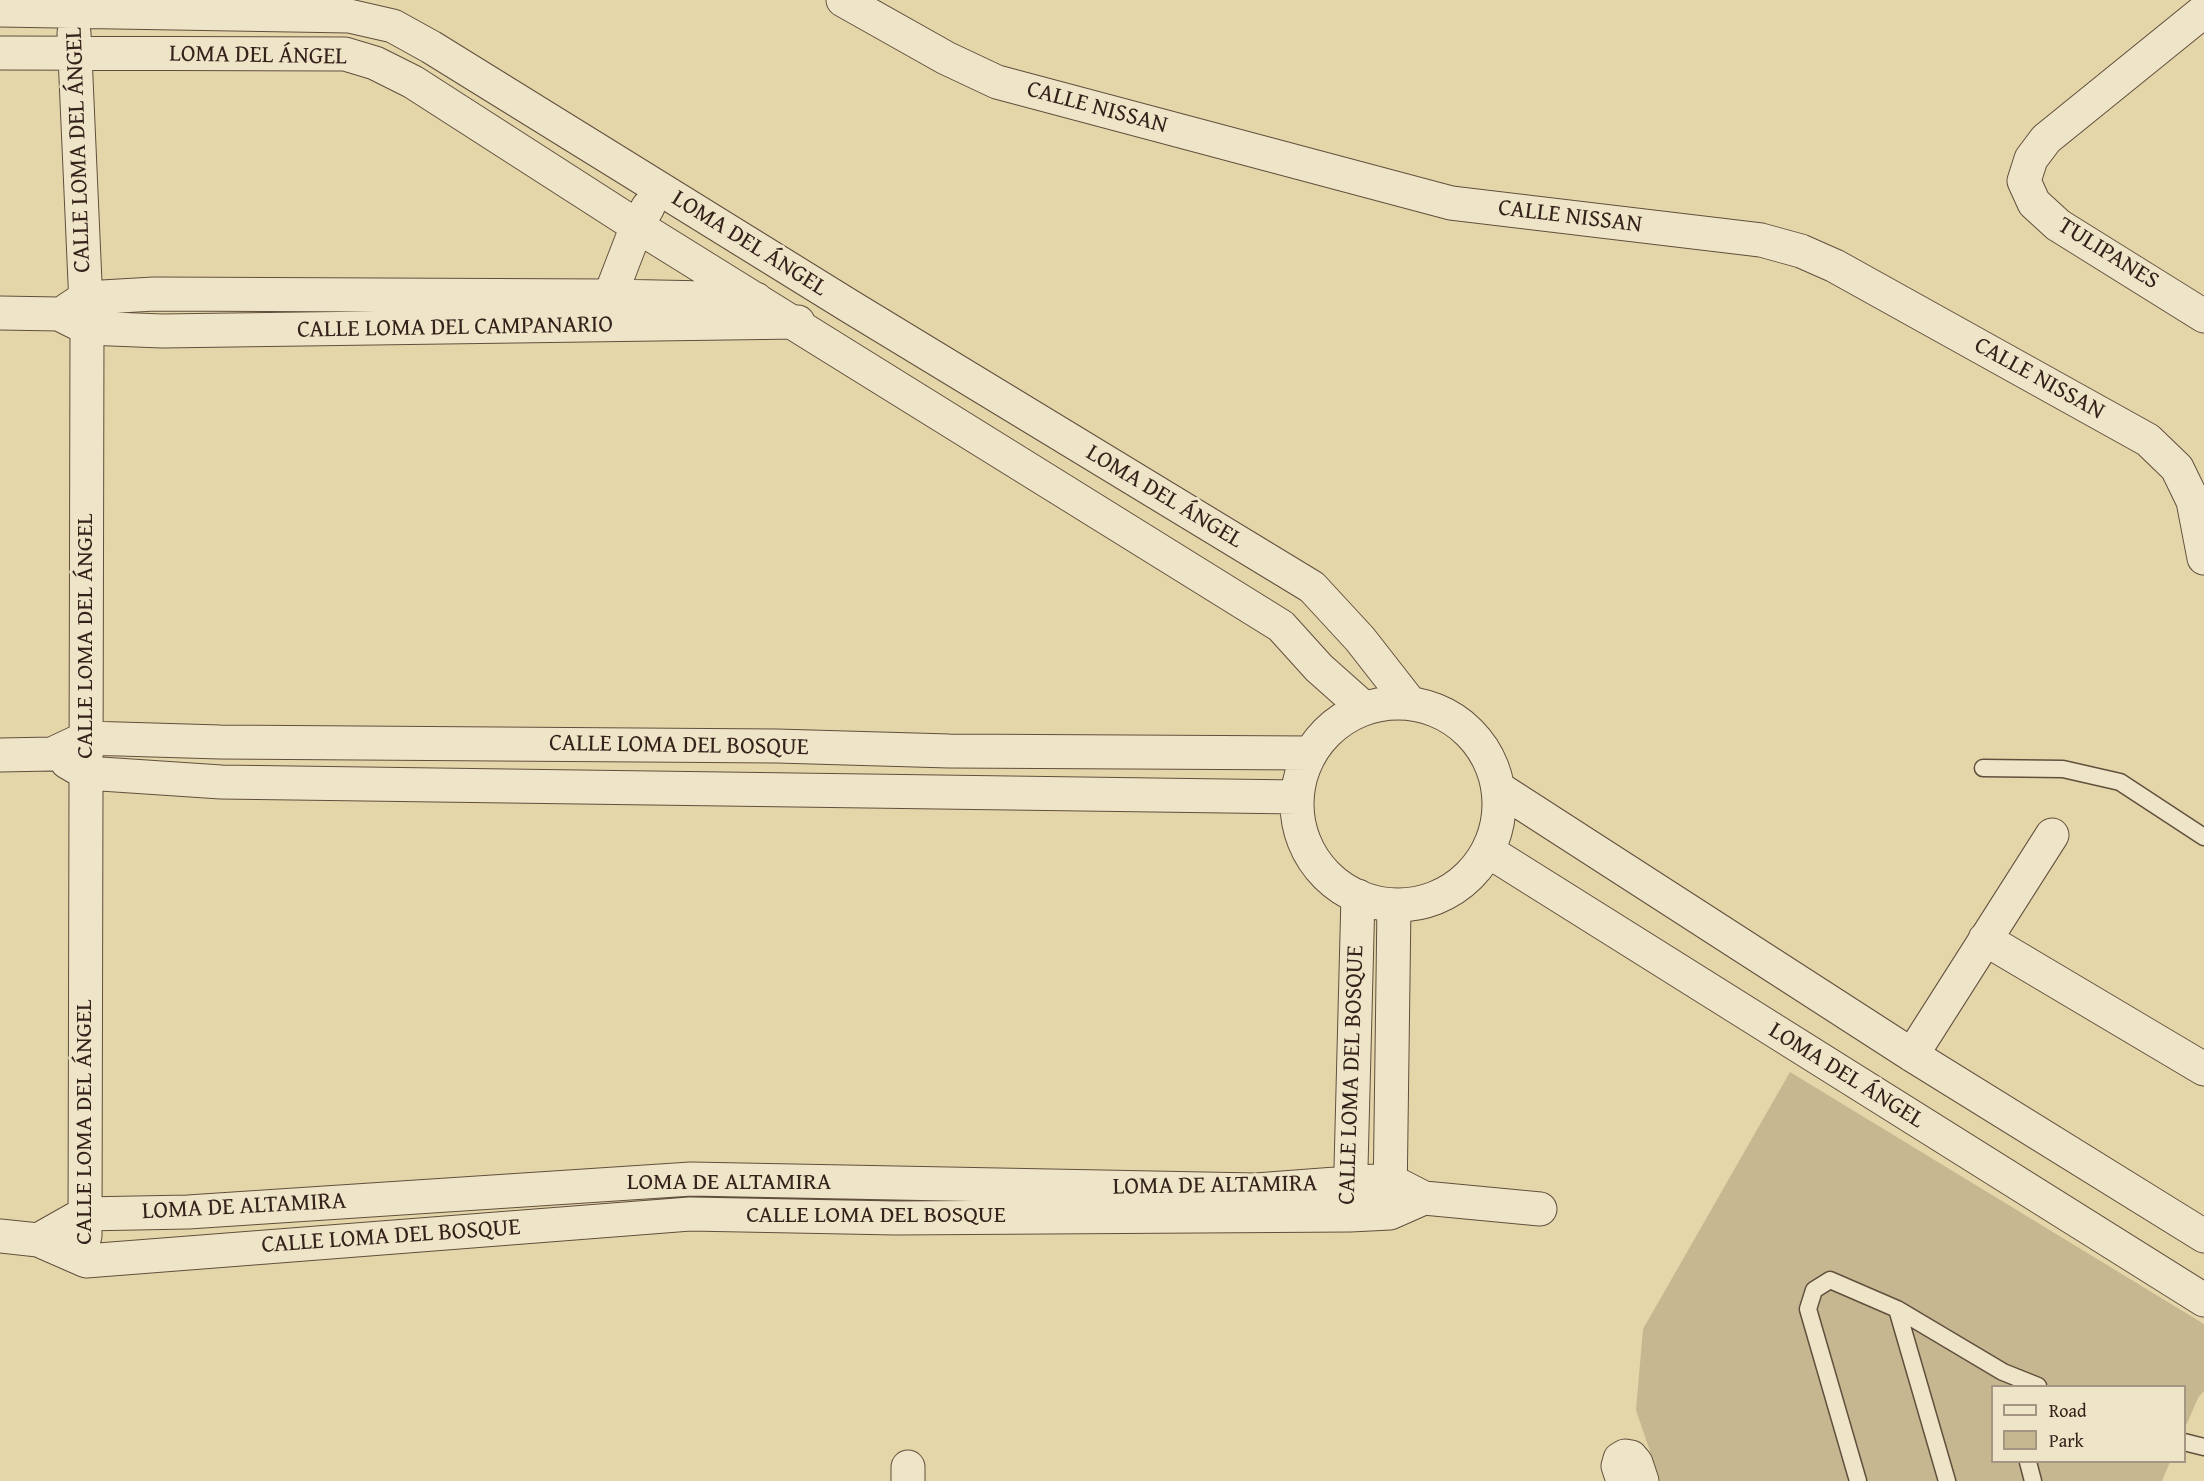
<!DOCTYPE html>
<html>
<head>
<meta charset="utf-8">
<style>
  body { margin:0 }
  #map { position:relative; width:2204px; height:1481px; overflow:hidden; background:#e5d6a9; font-family:"Gentium Book Plus",serif }
  canvas { display:block }
  .legend { position:absolute; left:1991px; top:1385px; width:195px; height:78px; box-sizing:border-box; background:#eee4c7; border:2px solid #a49682; margin:0; padding:8px 10px; list-style:none; font-size:18px; color:#35221b }
  .legend li { display:flex; align-items:center; gap:12px; height:30px }
  .legend b { width:30px; border:2px solid #a49682 }
</style>
</head>
<body>
<div id="map">
<canvas width="2204" height="1481"></canvas>
<ul class="legend">
<li><b style="height:8px;background:#eee4c7"></b>Road</li>
<li><b style="height:16px;background:#c7b791"></b>Park</li>
</ul>
</div>
<script>
const ctx = document.querySelector('canvas').getContext('2d');
ctx.lineJoin = 'round';
function fill(path, color) { ctx.fillStyle = color; ctx.fill(path, 'evenodd'); }
const toPath = rows => new Path2D(rows.map(r => 'M' + r).join(''));
function stroke(path, color, width, dash) { ctx.strokeStyle = color; ctx.lineWidth = width; ctx.lineCap = dash ? 'butt' : 'round'; ctx.setLineDash(dash || []); ctx.stroke(path); }
function write(font, color, halo, rows, align = 'center') {
  ctx.font = font + ' "Gentium Book Plus",serif'; ctx.lineWidth = 6; ctx.setLineDash([]); ctx.textBaseline = 'middle'; ctx.strokeStyle = halo; ctx.fillStyle = color; for (const [text, x, y, turn = 0] of rows) {
    ctx.save(); ctx.translate(x, y); ctx.rotate((+turn || 0) * Math.PI / 180); ctx.textAlign = isNaN(turn) ? turn : align; if (halo) ctx.strokeText(text, 0, 0); ctx.fillText(text, 0, 0); ctx.restore();
  }
}
fill(toPath([
  [1790,1072,2204,1324,2204,1391,2198,1398,2185,1428,2184,1386,1992,1386,1992,1462,2170,1462,2162,1481,1660,1481,1636,1410,1643,1329]
]), '#c7b791');
const lane = toPath([
  [1983,768,2063,769,2120,782,2204,837],
  [1897,1309,1947,1481],
  [2184,1442,2204,1447],
  [2028,1462,2033,1481],
  [1858,1481,1808,1309,1814,1290,1830,1280,1897,1309,2003,1372,2038,1386]
]);
const street = toPath([
  [843,0,946,58,997,82,1451,203,1761,240,1801,251,1835,266,2148,440,2177,468,2193,501,2204,558],
  [0,10,349,16,393,26,431,47,851,307,1312,587,1360,639,1410,703],
  [2204,11,2046,139,2031,159,2024,181,2034,203,2058,225,2204,316],
  [74,33,87,328,85,1236],
  [0,53,345,54,375,63,413,82,637,226,1281,626,1319,668,1364,708],
  [610,296,637,226,648,207],
  [67,310,85,298,154,294,610,296,756,299],
  [0,313,59,314,87,328,162,331,798,322],
  '1297 804a101 101 0 1 1 202 0a101 101 0 1 1-202 0Z',
  [0,755,52,754,86,738,220,742,777,746,949,751,1310,753],
  [67,762,86,773,221,782,1297,797],
  [1498,788,1912,1055,2204,1236],
  [1488,851,2204,1300],
  [1985,939,2204,1069],
  [1912,1055,2052,835],
  [1390,1202,1394,905],
  [1350,1206,1358,896],
  [0,1236,38,1240,86,1261,690,1214,896,1218,1350,1215,1390,1213,1424,1198],
  [38,1240,84,1214,188,1212,691,1179,1256,1190,1389,1180,1424,1198,1540,1209],
  [908,1481,908,1467],
  [1623,1481,1618,1466,1620,1459,1625,1456,1631,1457,1636,1463,1642,1481]
]);
stroke(lane, '#614f3e', 19);
stroke(street, '#614f3e', 35);
stroke(lane, '#eee4c7', 16);
stroke(street, '#eee4c7', 33);
write('24px', '#35221b', '#eee4c7', [
  ["LOMA DEL ÁNGEL",258,56,1],
  ["CALLE NISSAN",1097,108,15],
  ["CALLE LOMA DEL ÁNGEL",79,150,-92],
  ["CALLE NISSAN",1570,217,7],
  ["LOMA DEL ÁNGEL",749,244,32],
  ["TULIPANES",2108,254,32],
  ["CALLE LOMA DEL CAMPANARIO",455,328,-1],
  ["CALLE NISSAN",2039,379,29],
  ["LOMA DEL ÁNGEL",1164,497,31],
  ["CALLE LOMA DEL ÁNGEL",86,636,-90],
  ["CALLE LOMA DEL BOSQUE",679,746,1],
  ["CALLE LOMA DEL BOSQUE",1352,1075,-88],
  ["LOMA DEL ÁNGEL",1846,1076,32],
  ["CALLE LOMA DEL ÁNGEL",85,1122,-90],
  ["LOMA DE ALTAMIRA",729,1183],
  ["LOMA DE ALTAMIRA",1215,1186,-1],
  ["LOMA DE ALTAMIRA",244,1207,-3],
  ["CALLE LOMA DEL BOSQUE",876,1216],
  ["CALLE LOMA DEL BOSQUE",391,1237,-4]
]);
</script>
</body>
</html>
